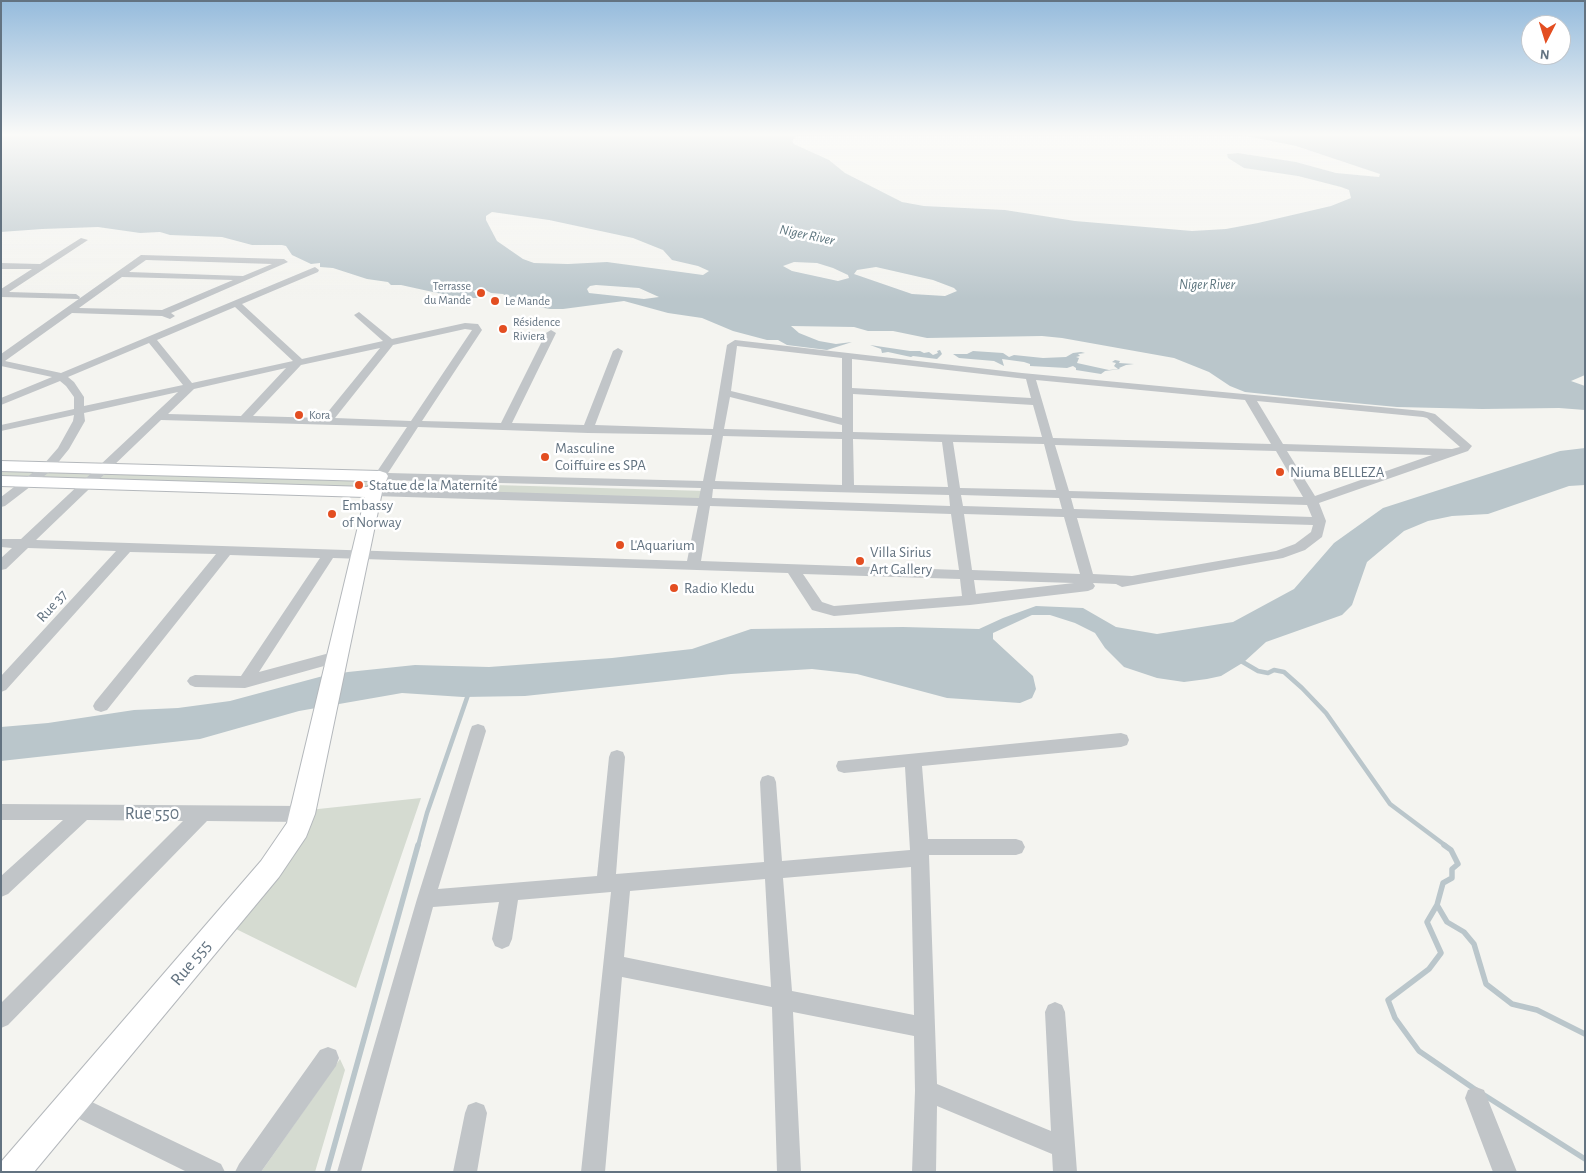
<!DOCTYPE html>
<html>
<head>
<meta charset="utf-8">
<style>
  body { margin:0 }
  #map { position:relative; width:1586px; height:1173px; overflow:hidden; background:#f4f4f0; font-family:"Alegreya Sans",sans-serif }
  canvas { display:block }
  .frame { position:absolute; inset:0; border:2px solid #637381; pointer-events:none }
  .north { position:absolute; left:1521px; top:15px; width:50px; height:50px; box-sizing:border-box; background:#fff; border:1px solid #c1c7cd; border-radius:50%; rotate:185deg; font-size:14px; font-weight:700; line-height:20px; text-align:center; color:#637381 }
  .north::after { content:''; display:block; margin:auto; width:18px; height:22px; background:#e34e21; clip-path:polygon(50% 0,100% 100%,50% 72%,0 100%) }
</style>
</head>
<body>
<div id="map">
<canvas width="1586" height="1173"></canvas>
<div class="frame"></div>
<div class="north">N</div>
</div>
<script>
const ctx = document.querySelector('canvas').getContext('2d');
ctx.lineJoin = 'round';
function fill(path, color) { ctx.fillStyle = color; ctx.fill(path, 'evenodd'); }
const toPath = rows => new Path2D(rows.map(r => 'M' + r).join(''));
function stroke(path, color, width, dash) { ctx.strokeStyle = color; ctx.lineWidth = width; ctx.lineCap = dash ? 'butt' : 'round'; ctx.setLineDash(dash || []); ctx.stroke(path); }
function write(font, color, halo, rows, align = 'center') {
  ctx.font = font + ' "Alegreya Sans",sans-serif'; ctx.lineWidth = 5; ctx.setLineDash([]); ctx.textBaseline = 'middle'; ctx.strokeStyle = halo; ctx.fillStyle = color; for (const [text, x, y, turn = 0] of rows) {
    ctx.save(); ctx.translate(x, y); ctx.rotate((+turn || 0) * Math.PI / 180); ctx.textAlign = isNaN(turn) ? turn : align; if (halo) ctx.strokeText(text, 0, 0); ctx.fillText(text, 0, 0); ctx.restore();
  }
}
fill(toPath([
  [1,471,706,491,705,500,1,477],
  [421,798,356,988,234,928,309,810],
  [340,1059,345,1070,315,1172,261,1172]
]), '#d5dbd1');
fill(toPath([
  [1,135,797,135,792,141,794,144,829,160,845,173,902,202,924,206,1005,210,1075,221,1192,231,1226,229,1258,223,1331,206,1351,198,1349,190,1341,187,1298,176,1244,168,1228,158,1227,154,1238,153,1296,162,1336,173,1379,177,1380,174,1296,146,1242,135,1585,135,1585,375,1571,381,1585,386,1585,410,1559,408,1482,409,1397,407,1311,399,1245,392,1230,386,1209,372,1174,358,1062,338,1042,336,927,338,893,331,868,331,854,327,791,326,799,333,819,341,836,344,852,342,827,350,787,345,778,340,767,340,733,331,702,318,668,313,624,301,563,309,550,309,516,303,503,294,491,293,482,288,473,291,480,298,460,298,401,285,391,285,388,282,367,279,333,268,320,267,320,263,311,264,292,255,286,246,282,245,252,245,222,237,170,235,160,232,140,233,98,227,42,229,1,232],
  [492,212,549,220,633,238,663,250,672,260,698,266,709,271,703,275,607,262,568,264,534,263,523,259,497,241,486,220,486,216],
  [794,262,817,263,833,268,848,275,849,278,838,281,792,271,783,266],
  [876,267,933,280,954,288,957,291,945,296,912,294,854,274,857,270],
  [596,285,639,288,659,297,644,299,589,293,587,289,590,286],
  [870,345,910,351,920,351,924,353,929,352,933,355,938,353,937,351,940,350,942,354,937,359,913,356,911,357,888,352,882,353,881,349],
  [973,351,1003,353,1009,357,1014,355,1043,358,1066,357,1073,353,1081,352,1085,353,1078,354,1080,356,1076,357,1079,358,1077,363,1109,370,1118,369,1114,366,1116,363,1112,362,1115,360,1120,361,1119,363,1134,364,1126,365,1119,368,1120,369,1105,371,1101,374,1076,370,1076,368,1073,366,1067,368,1030,366,1030,364,1024,362,1002,359,1004,366,994,361,959,358,953,354,967,354],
  [1585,448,1585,485,1569,486,1488,514,1452,516,1428,521,1404,531,1367,562,1352,605,1342,615,1266,642,1244,662,1221,676,1207,679,1184,682,1157,678,1124,667,1105,648,1095,633,1075,623,1050,615,1032,615,993,633,993,639,1033,676,1036,689,1032,698,1020,703,947,698,857,674,812,669,731,674,525,696,463,697,402,693,299,711,200,739,1,761,1,727,48,723,134,710,178,708,230,701,323,676,348,672,415,665,489,667,612,658,692,649,751,629,903,627,979,629,1003,618,1036,606,1083,608,1116,627,1157,634,1233,622,1294,589,1334,543,1383,508,1560,451]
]), '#bac6cb');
stroke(toPath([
  [1241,661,1258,671,1268,673,1274,670,1284,672,1302,688,1326,713,1390,804,1446,846],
  [418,846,427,813,469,692]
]), '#bac6cb', 4.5);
stroke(toPath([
  [1444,845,1451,850,1458,864,1452,869,1452,878,1443,883,1437,905,1447,922,1464,932,1474,944,1486,984,1512,1004,1537,1010,1585,1034],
  [1437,905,1427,922,1441,953,1429,969,1388,1000,1395,1018,1419,1051,1476,1090],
  [1484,1095,1585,1159],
  [327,1172,418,845]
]), '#bac6cb', 5.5);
const secondary = toPath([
  [1,461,380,471,386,473,388,476,382,492,315,814,306,837,279,877,34,1172,1,1172,1,1162,261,861,287,823,365,497,1,486,1,476,368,487,370,481,1,471,1,461]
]);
stroke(secondary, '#b4b8bc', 2);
fill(toPath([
  [81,238,88,240,9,292,76,294,80,297,79,299,1,297,1,289,32,269,1,269,1,263,40,264,81,238],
  [141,255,284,259,288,262,171,313,175,316,170,319,162,316,72,313,5,361,61,373,315,267,319,270,318,272,242,304,302,359,383,341,356,317,354,315,359,312,392,339,465,323,478,324,482,330,422,421,501,423,546,333,551,330,556,333,512,423,584,425,613,351,618,348,623,351,595,425,713,429,727,345,735,340,1022,373,1423,411,1435,414,1472,446,1468,451,1319,503,1326,521,1322,537,1305,550,1283,558,1122,587,1116,584,1093,583,1095,586,1093,589,1088,591,970,605,834,616,812,610,788,573,333,558,259,672,337,651,342,653,344,657,342,661,245,688,195,687,190,685,187,681,190,677,195,675,241,676,320,558,230,555,107,710,101,712,95,710,93,706,95,702,216,554,130,552,6,690,1,692,1,676,116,551,28,548,6,569,1,570,1,558,12,548,1,547,1,539,21,539,178,392,84,413,85,421,69,449,52,470,5,506,1,507,1,497,44,464,58,448,73,421,74,415,1,431,1,425,74,409,74,397,66,386,60,381,1,405,1,398,52,377,1,366,1,354,141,255],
  [146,260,272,264,243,276,129,272,146,260],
  [122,277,233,280,162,310,79,308,122,277],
  [235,307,293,361,192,383,157,340,235,307],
  [465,329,472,330,411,421,335,418,393,345,465,329],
  [149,343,183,385,84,406,84,397,74,382,68,377,149,343],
  [737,346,842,358,842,418,731,391,737,346],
  [380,348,323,418,253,416,301,365,380,348],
  [852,359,1026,379,1031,398,852,388,852,359],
  [286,368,241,416,168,414,194,389,286,368],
  [1036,380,1245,400,1271,444,1053,438,1036,380],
  [853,394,1033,405,1042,437,853,432,853,394],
  [730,397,842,425,842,432,724,429,730,397],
  [1257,401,1423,417,1427,418,1460,447,1452,449,1283,444,1257,401],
  [161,420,407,427,374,476,380,480,701,488,699,498,374,488,368,492,374,496,698,506,687,561,36,540,161,420],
  [418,427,588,433,712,435,703,481,388,473,418,427],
  [723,436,842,439,842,485,715,481,723,436],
  [853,439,942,442,948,487,854,485,853,439],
  [953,442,1044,444,1056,490,960,488,953,442],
  [1055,445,1276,451,1303,497,1069,491,1055,445],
  [1287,451,1432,455,1315,496,1287,451],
  [713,489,949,495,950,506,712,498,713,489],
  [961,495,1059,498,1062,509,963,506,961,495],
  [1071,498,1307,505,1312,517,1074,509,1071,498],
  [710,506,951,514,959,570,701,561,710,506],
  [964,514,1064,517,1080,574,972,570,964,514],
  [1077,518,1313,525,1311,532,1295,544,1276,551,1132,576,1093,574,1077,518],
  [803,574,960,579,962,596,834,606,822,602,803,574],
  [974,580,1074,583,976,594,974,580],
  [478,724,484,726,486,731,438,889,597,876,609,757,611,752,617,750,623,752,625,757,616,874,764,862,760,782,762,777,768,775,774,777,776,782,782,861,910,850,905,767,844,773,838,771,836,766,838,761,1121,733,1127,735,1129,740,1127,745,1121,747,922,766,928,839,1016,839,1022,841,1025,847,1022,853,1016,855,929,855,937,1084,1051,1131,1045,1012,1048,1005,1055,1002,1062,1005,1065,1012,1077,1172,1053,1172,1052,1154,937,1106,936,1172,912,1172,915,1091,914,1036,793,1012,801,1172,777,1172,772,1007,622,977,605,1172,581,1172,611,892,518,900,512,939,509,946,502,949,495,946,492,939,499,902,433,907,361,1172,337,1172,417,899,470,731,472,726,478,724],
  [911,867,914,1015,792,991,783,878,911,867],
  [765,879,771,987,624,957,630,891,765,879],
  [1,804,303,806,309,809,312,814,309,819,303,822,207,821,8,1025,1,1028,1,1003,183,821,87,820,8,894,1,897,1,876,63,820,1,820,1,804],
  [328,1047,336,1050,339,1058,336,1066,261,1172,235,1172,239,1164,320,1050,328,1047],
  [1476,1087,1484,1090,1517,1172,1493,1172,1465,1098,1468,1090,1476,1087],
  [71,1092,221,1164,225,1172,187,1172,63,1111,60,1103,63,1095,71,1092],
  [476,1102,484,1105,487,1113,477,1172,453,1172,465,1113,468,1105,476,1102]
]), '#c1c5c8');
fill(secondary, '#fff');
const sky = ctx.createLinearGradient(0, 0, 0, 299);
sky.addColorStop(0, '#95bbdc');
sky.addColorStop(0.45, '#fafaf8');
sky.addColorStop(1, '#fafaf800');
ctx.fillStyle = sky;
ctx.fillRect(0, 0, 1586, 299);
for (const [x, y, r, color] of [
  [481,293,5,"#e34e21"],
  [495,301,5,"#e34e21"],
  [503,329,5,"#e34e21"],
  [299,415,5,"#e34e21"],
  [545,457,5,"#e34e21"],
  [1280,472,5,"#e34e21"],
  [359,485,5,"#e34e21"],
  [332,514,5,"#e34e21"],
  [620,545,5,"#e34e21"],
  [860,561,5,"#e34e21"],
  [674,588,5,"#e34e21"]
]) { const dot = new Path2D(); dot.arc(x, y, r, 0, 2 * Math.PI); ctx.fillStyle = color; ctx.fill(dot); stroke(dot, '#fff', 2); }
write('12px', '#637381', '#fff', [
  ["Terrasse",471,286,"right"],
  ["du Mande",471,300,"right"],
  ["Le Mande",505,301],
  ["Résidence",513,322],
  ["Riviera",513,336],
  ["Kora",309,415]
], 'left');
write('italic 14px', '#5e767f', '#fff', [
  ["Niger River",807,235,12],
  ["Niger River",1207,285]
]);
write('15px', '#637381', '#fff', [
  ["Masculine",555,448],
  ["Coiffuire es SPA",555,465],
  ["Niuma BELLEZA",1290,472],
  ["Statue de la Maternité",369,485],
  ["Embassy",342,505],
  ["of Norway",342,522],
  ["L'Aquarium",630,545],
  ["Villa Sirius",870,552],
  ["Art Gallery",870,569],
  ["Radio Kledu",684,588]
], 'left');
write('15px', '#637381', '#fff', [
  ["Rue 37",52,606,-48]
]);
write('18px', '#637381', '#fff', [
  ["Rue 550",152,814],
  ["Rue 555",191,963,-50]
]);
</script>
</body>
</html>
